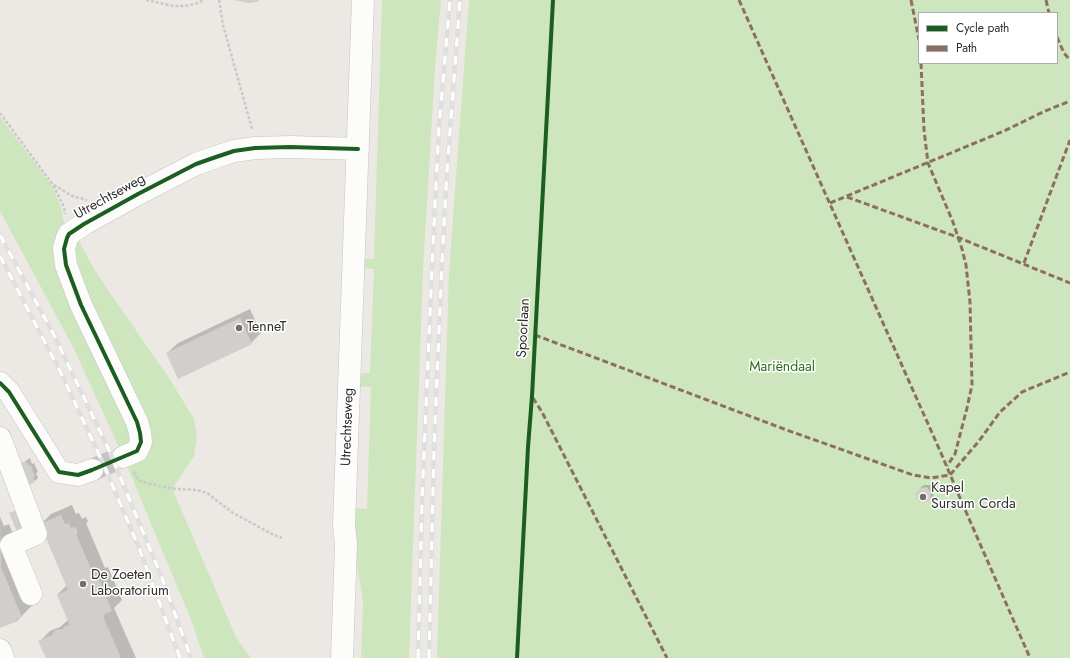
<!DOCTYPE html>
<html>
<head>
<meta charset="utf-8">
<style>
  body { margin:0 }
  #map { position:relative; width:1070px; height:658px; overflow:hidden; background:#ece8e4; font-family:Jost,sans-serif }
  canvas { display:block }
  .legend { position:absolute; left:918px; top:12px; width:140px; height:52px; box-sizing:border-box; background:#fff; border:1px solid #ababab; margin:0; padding:5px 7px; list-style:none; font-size:12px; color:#2e2e2e }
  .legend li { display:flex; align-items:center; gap:8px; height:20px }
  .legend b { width:20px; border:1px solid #ababab }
</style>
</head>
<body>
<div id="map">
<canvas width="1070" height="658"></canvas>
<ul class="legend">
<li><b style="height:5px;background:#1b5e20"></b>Cycle path</li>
<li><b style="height:5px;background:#8d6e63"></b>Path</li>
</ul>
</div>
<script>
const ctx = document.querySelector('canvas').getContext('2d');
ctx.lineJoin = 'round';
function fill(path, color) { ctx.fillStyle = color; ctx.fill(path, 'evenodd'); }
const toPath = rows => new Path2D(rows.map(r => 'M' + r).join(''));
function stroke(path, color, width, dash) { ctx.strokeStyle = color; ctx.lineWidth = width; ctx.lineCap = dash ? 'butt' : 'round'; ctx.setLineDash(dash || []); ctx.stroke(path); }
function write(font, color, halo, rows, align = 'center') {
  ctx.font = font + ' Jost,sans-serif'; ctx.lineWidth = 3; ctx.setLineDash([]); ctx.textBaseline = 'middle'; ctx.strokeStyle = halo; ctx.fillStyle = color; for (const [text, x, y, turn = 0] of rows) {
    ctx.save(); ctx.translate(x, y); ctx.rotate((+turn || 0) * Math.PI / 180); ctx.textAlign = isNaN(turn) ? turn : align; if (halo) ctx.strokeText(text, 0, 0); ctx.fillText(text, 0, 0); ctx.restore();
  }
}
fill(toPath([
  [382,0,441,0,435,68,423,270,409,658,361,658,363,603,354,543,353,508,367,509,371,387,356,386,357,373,370,373,374,269,360,268,360,259,374,259],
  [469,0,1070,0,1070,658,437,658,449,272],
  [919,13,1057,13,1057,63,919,63],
  [0,117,52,186,61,207,65,230,136,434,122,454,73,347,0,211],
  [76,236,97,274,171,381,194,419,197,436,194,456,174,486,174,493,236,637,251,658,204,658,192,622,125,461,143,452,70,264]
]), '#cee6be');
fill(toPath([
  [250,309,261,333,251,343,167,353,178,343],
  [30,458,32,464,34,463,38,472,36,473,38,478,35,481,29,483,21,464],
  [924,485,930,485,934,489,933,496,929,499,920,488],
  [72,505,76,514,79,513,82,519,86,517,88,522,86,523,105,568,108,567,122,600,114,608,136,658,47,658,40,641,50,631,60,627,68,620,58,594,67,585,41,524,51,514],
  [0,517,4,526,9,524,40,597,18,620,1,627]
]), '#0003');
fill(toPath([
  [233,0,259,0,259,1,250,3],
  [240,318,252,344,178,379,166,353],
  [26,461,29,466,31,466,35,476,33,477,35,482,29,485,20,464],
  [927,487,931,493,930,500,923,503,917,500,915,493,920,488],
  [21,509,29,529,18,534,9,513],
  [61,515,65,524,69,523,71,528,76,527,78,533,76,534,95,578,98,577,112,611,103,615,108,629,112,628,109,630,121,658,46,658,38,641,52,635,54,631,60,629,63,629,64,627,68,625,70,626,57,595,68,590,40,524],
  [0,565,22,617,17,619,18,621,0,628]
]), '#d1cecb');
stroke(toPath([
  [92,470,123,457]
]), '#c6c3c0', 22, [22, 11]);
const minor = toPath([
  [0,383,9,392,59,472,78,475,92,470],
  [0,438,36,534,11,545,31,594],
  [123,457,137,451,141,442,140,433,137,422,81,305,66,265,64,249,67,238,69,234,84,224,138,194,196,164,216,157,234,151,255,148,290,147,358,149],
  [0,650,3,658],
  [342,658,346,544,344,525,363,0]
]);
stroke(minor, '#c5c4c5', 23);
stroke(toPath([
  [146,0,173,6,184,6,195,4,204,0],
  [219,0,223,25,252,129],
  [0,113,53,185,64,207,65,214],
  [54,185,72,196,87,200],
  [134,472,138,480,146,483,176,489,197,490,207,493,233,513,274,535,282,538]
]), '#c9c9c8', 2.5, [3, 2]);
stroke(minor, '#fcfcfb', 22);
const rail = toPath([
  [0,235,55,337,109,450,162,578,191,658],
  [0,256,63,377,106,470,139,548,180,658],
  [418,658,422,501,433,244,439,127,450,0],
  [429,658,434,449,442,262,447,171,460,0]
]);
stroke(rail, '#dfdfe1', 4.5);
stroke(rail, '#fff', 3, [9]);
stroke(toPath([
  [739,0,941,453,960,498,1030,658],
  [911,0,919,40],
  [1046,0,1049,13],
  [1057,37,1064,53,1070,60],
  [921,63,924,130,928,163,953,222,962,249,966,265,970,302,972,385,967,408,955,454,947,466],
  [847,197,957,237,1070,283],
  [830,203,1004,131,1043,112,1070,101],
  [1024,263,1070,140],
  [535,335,784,429,913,475,931,478,950,475,979,441,1000,412,1022,392,1070,372],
  [533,398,542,412,667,658]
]), '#8d6e63', 3, [6, 3]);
stroke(toPath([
  [0,383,9,392,59,472,78,475,92,470,137,451,141,442,140,433,137,422,81,305,66,265,64,249,67,238,69,234,84,224,138,194,196,164,216,157,234,151,255,148,290,147,358,149],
  [517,658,528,447,532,396,553,0]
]), '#1b5e20', 4);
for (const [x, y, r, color] of [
  [239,328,4,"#706f6e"],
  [923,497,4,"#706f6e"],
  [83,584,4,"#706f6e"]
]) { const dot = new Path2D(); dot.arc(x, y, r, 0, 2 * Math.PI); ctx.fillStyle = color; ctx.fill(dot); stroke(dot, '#fff', 1.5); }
write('14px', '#2e2e2e', '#fff', [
  ["Utrechtseweg",110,197,-29],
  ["Spoorlaan",524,328,-87],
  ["Utrechtseweg",348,427,-88]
]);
write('14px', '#2e2e2e', '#fff', [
  ["TenneT",247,328],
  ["Kapel",931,489],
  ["Sursum Corda",931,505],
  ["De Zoeten",91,576],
  ["Laboratorium",91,592]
], 'left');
write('14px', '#2c6e1b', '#fff', [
  ["Mariëndaal",782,368]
]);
</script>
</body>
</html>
